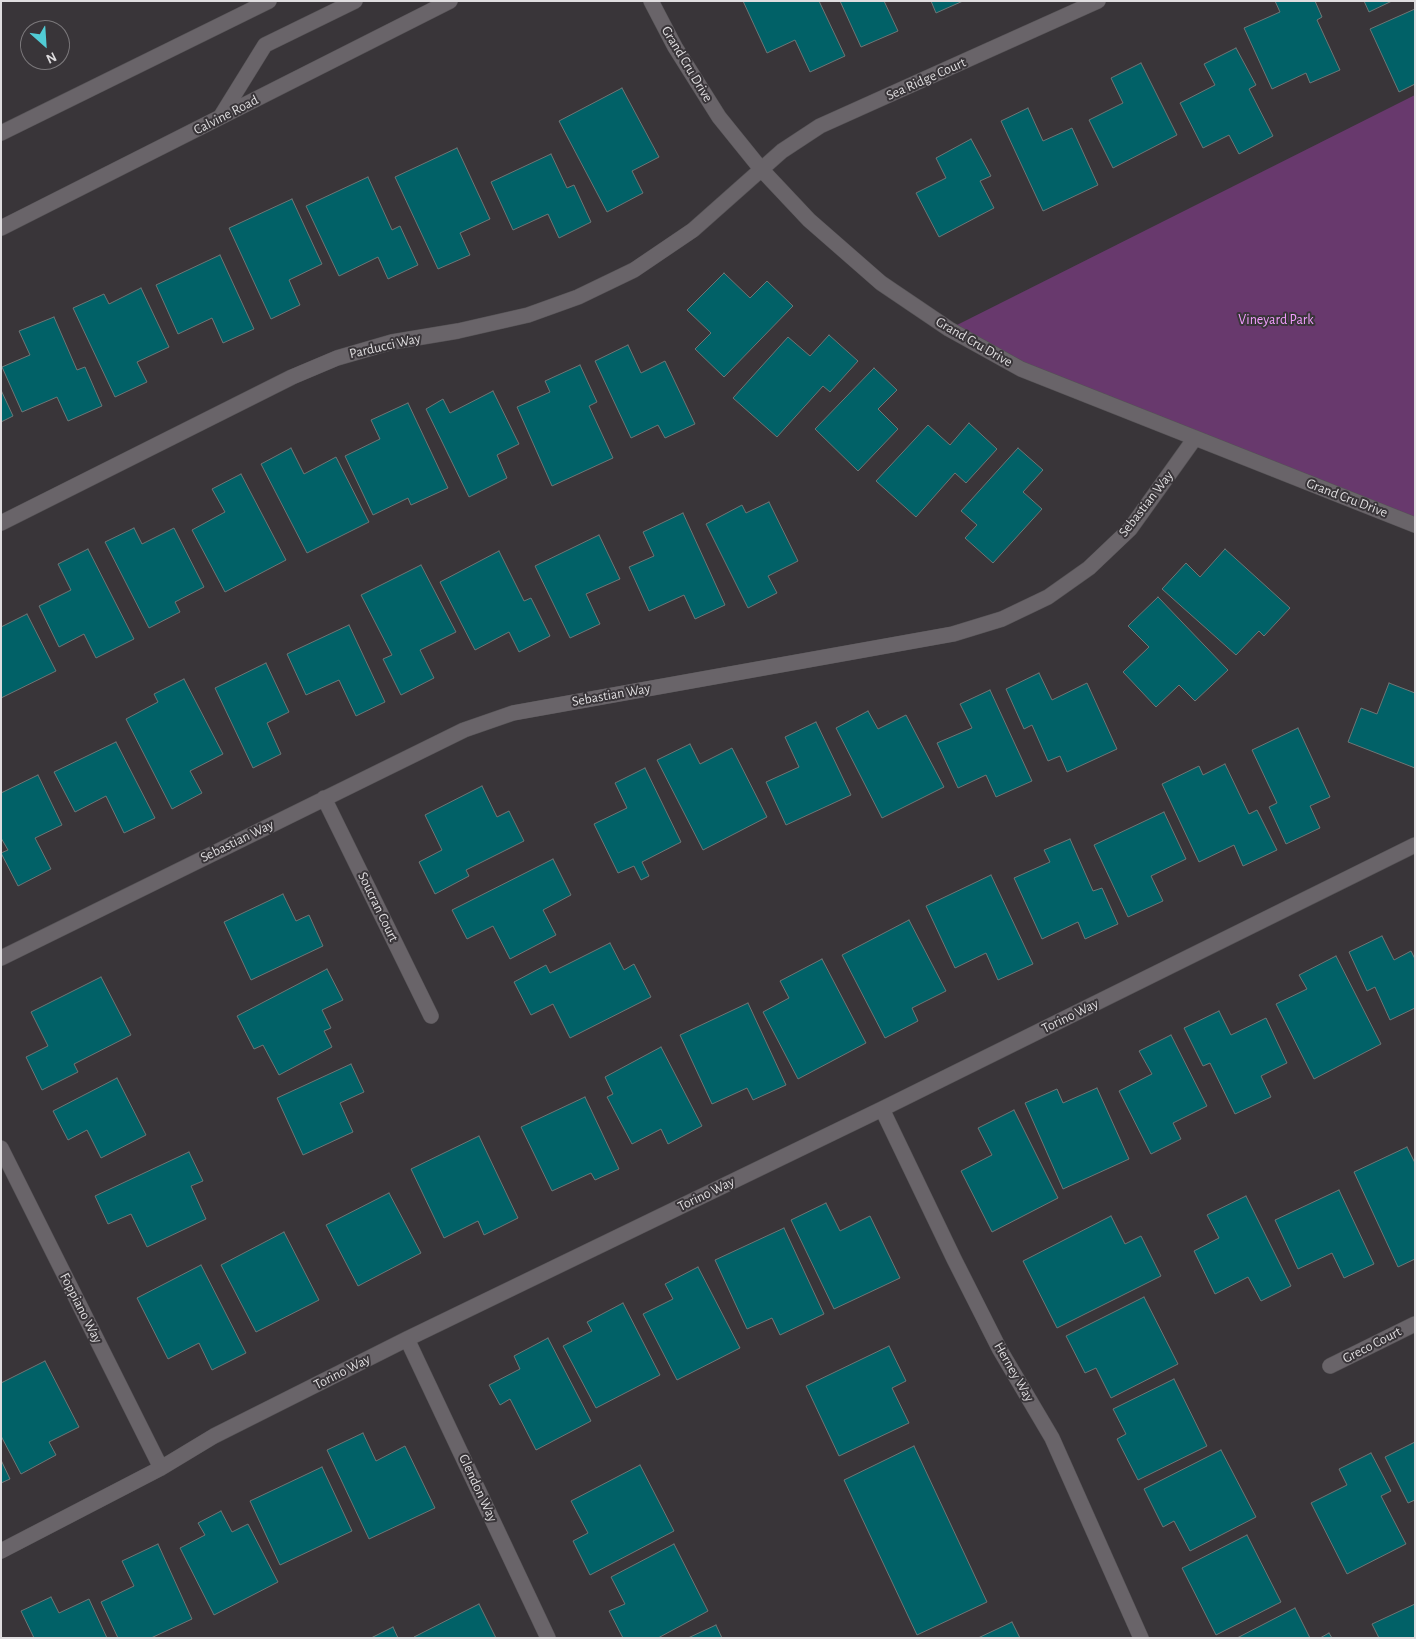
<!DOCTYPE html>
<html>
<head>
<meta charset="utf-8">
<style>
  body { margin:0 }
  #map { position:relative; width:1416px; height:1639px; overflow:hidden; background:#393539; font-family:"Alegreya Sans",sans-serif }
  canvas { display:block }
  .frame { position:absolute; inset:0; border:2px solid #dfdddf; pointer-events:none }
  .north { position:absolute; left:20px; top:20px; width:50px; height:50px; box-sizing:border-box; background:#393539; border:1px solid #7b787b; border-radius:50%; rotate:154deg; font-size:14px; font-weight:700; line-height:20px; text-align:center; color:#dfdddf }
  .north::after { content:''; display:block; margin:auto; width:18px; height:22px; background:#51ccd5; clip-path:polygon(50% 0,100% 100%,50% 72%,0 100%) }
</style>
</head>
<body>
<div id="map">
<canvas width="1416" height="1639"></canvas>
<div class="frame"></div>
<div class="north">N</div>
</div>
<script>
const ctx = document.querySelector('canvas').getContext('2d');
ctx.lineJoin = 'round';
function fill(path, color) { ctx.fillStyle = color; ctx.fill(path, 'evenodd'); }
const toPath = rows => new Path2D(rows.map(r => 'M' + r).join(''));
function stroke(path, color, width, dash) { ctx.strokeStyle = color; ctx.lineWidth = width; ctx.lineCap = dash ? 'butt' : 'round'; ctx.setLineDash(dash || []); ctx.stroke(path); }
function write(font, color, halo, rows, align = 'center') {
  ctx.font = font + ' "Alegreya Sans",sans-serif'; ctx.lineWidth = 4; ctx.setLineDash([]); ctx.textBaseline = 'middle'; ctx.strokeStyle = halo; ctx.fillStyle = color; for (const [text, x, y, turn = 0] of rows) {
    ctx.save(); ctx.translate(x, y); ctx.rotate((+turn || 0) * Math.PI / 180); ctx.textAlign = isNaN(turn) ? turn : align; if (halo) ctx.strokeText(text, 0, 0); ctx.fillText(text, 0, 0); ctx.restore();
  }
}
fill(toPath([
  [1415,95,1415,525,1195,438,949,329]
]), '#68396d');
const building = toPath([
  [743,1,819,1,845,56,810,72,795,40,767,53,743,1],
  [840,1,884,1,898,31,861,47,840,1],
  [931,1,963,1,936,13,931,1],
  [1275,1,1315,1,1322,17,1317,20,1340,70,1310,83,1306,73,1272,89,1244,28,1280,12,1275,1],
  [1364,1,1392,1,1369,12,1364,1],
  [1415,9,1415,84,1399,92,1370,29,1415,9],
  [1236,48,1256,85,1249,89,1273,136,1239,154,1229,135,1203,148,1180,103,1215,85,1204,64,1236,48],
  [1141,63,1177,135,1113,168,1089,120,1123,103,1111,78,1141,63],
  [622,88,659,157,632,171,643,193,607,212,559,121,622,88],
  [1028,108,1043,141,1072,128,1098,185,1043,211,1001,121,1028,108],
  [971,139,991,176,980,181,994,208,939,237,916,193,946,178,936,158,971,139],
  [457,148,490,219,460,233,470,255,438,269,395,177,457,148],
  [551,154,567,188,574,185,591,222,559,238,548,214,513,230,491,182,551,154],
  [368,177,392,230,400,226,418,265,388,279,378,257,339,276,306,206,368,177],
  [292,199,322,264,289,280,300,305,271,319,229,228,292,199],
  [220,255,254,329,223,343,212,318,178,334,156,285,220,255],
  [724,273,750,298,767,281,793,306,724,377,695,349,711,333,687,310,724,273],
  [141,288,169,347,137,362,147,382,115,397,73,308,104,294,109,304,141,288],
  [54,317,77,370,85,367,102,406,68,421,57,397,22,412,2,367,30,355,19,331,54,317],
  [829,335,858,361,830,392,823,386,777,437,733,398,788,337,810,356,829,335],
  [628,345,641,373,665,361,695,424,665,438,658,425,631,438,595,361,628,345],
  [580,365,597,402,589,406,613,458,552,486,517,407,550,392,545,381,580,365],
  [874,368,897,390,878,409,898,429,858,471,815,429,874,368],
  [1,390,13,416,1,422,1,390],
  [493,391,519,444,497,455,507,478,469,497,426,409,443,399,450,413,493,391],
  [408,403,448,488,411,505,408,498,373,515,345,456,380,439,371,420,408,403],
  [969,423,997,449,966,483,955,473,916,517,876,481,928,425,950,445,969,423],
  [291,448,304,474,336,457,369,522,307,553,261,464,291,448],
  [1018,448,1043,470,1023,492,1042,509,993,563,965,538,977,525,961,511,1018,448],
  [241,474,286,560,225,592,192,530,225,512,212,489,241,474],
  [769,502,798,561,768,576,777,593,748,608,706,524,742,505,746,513,769,502],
  [683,513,725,605,695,619,684,595,649,611,629,567,654,556,643,532,683,513],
  [134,528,142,544,174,528,204,587,175,602,180,612,149,628,105,542,134,528],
  [599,535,620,579,586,594,600,624,570,638,535,566,599,535],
  [88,549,134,639,96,658,84,634,59,647,39,606,71,590,58,564,88,549],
  [1225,549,1290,608,1264,636,1259,631,1236,655,1162,589,1186,563,1200,577,1225,549],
  [499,551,524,601,531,598,550,636,519,652,509,632,475,650,440,582,499,551],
  [421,565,456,632,420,650,434,678,401,695,383,659,392,655,361,595,421,565],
  [1158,597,1228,670,1195,701,1179,685,1156,707,1123,672,1149,647,1128,626,1158,597],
  [27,614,56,671,1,698,1,627,27,614],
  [349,625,385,702,356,716,339,680,306,695,287,654,349,625],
  [266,663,289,712,267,723,281,754,253,768,215,688,266,663],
  [1039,673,1052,700,1087,683,1117,749,1067,772,1060,756,1048,761,1032,725,1024,729,1006,689,1039,673],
  [184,679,223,754,190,771,202,793,172,809,126,719,158,702,154,694,184,679],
  [1389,683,1415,693,1415,768,1348,742,1361,708,1377,714,1389,683],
  [990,690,1032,781,996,797,986,775,958,788,937,743,972,728,960,704,990,690],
  [868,711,878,729,906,715,944,787,882,818,836,728,868,711],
  [816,722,851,795,786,825,766,782,799,767,785,737,816,722],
  [1298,728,1330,797,1310,806,1320,828,1286,844,1269,807,1277,803,1252,750,1298,728],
  [116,742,155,818,124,833,106,796,75,812,54,772,116,742],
  [690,744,700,764,732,748,767,817,703,850,657,760,690,744],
  [1225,764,1249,814,1257,810,1277,850,1243,866,1234,845,1199,862,1162,784,1199,766,1203,775,1225,764],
  [645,768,681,842,642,862,649,876,641,880,634,866,618,873,594,824,627,808,615,783,645,768],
  [38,775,62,825,35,838,51,869,18,886,1,853,8,850,1,838,1,793,38,775],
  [482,786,497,817,509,811,524,841,466,870,469,876,435,894,419,862,442,850,425,815,482,786],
  [1164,812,1186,859,1151,876,1163,901,1128,917,1094,845,1164,812],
  [1070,839,1093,891,1102,888,1118,924,1085,939,1078,922,1042,939,1014,878,1050,862,1044,850,1070,839],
  [553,859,571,895,543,910,556,935,510,959,493,926,467,939,452,910,553,859],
  [991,875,1033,964,998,980,986,953,955,968,926,906,991,875],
  [283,894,296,921,309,915,323,946,251,980,224,922,283,894],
  [909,920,946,991,912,1008,918,1021,885,1038,842,955,909,920],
  [1382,936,1394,960,1411,951,1415,959,1415,1008,1390,1020,1375,987,1367,991,1349,952,1382,936],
  [610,943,624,970,634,964,651,997,570,1038,553,1004,531,1015,514,982,546,965,550,973,610,943],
  [1336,956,1381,1044,1314,1079,1276,1004,1307,989,1299,975,1336,956],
  [822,959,866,1043,798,1079,763,1012,789,998,780,981,822,959],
  [327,969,343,1000,322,1010,331,1028,324,1031,332,1047,279,1075,263,1045,254,1049,237,1016,327,969],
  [101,977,131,1035,74,1064,78,1072,42,1090,26,1057,48,1046,31,1012,101,977],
  [748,1003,786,1085,753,1100,747,1088,712,1104,680,1035,748,1003],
  [1219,1011,1231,1035,1266,1018,1287,1063,1261,1076,1271,1097,1235,1114,1210,1063,1203,1066,1184,1028,1219,1011],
  [1171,1035,1207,1106,1173,1123,1181,1139,1151,1154,1119,1091,1152,1074,1139,1051,1171,1035],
  [661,1047,702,1126,668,1144,661,1129,632,1144,607,1097,613,1094,605,1077,661,1047],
  [351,1064,364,1092,340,1103,353,1132,303,1155,277,1098,351,1064],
  [117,1078,146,1135,101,1158,87,1130,68,1140,53,1111,117,1078],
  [1097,1088,1129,1159,1063,1189,1025,1103,1057,1089,1063,1103,1097,1088],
  [585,1097,619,1169,595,1180,591,1173,552,1191,521,1127,585,1097],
  [1014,1110,1058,1198,992,1232,961,1171,992,1155,978,1128,1014,1110],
  [479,1136,518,1218,484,1235,478,1221,444,1238,411,1169,479,1136],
  [1407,1147,1415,1163,1415,1259,1398,1267,1354,1172,1407,1147],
  [189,1152,203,1181,191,1186,206,1219,147,1247,131,1214,108,1224,95,1196,189,1152],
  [1339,1190,1374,1264,1344,1278,1332,1253,1298,1269,1275,1220,1339,1190],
  [389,1193,421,1253,358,1286,326,1225,389,1193],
  [1246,1196,1291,1286,1261,1301,1248,1277,1215,1294,1194,1251,1219,1238,1207,1215,1246,1196],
  [826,1203,840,1231,870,1216,900,1278,834,1309,791,1220,826,1203],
  [1111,1216,1125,1244,1141,1236,1161,1276,1057,1328,1023,1261,1111,1216],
  [784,1228,824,1314,780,1335,772,1318,747,1329,715,1260,784,1228],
  [284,1232,319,1300,256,1332,221,1265,284,1232],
  [201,1265,246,1353,212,1370,199,1343,168,1359,137,1298,201,1265],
  [698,1267,740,1348,677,1380,643,1314,673,1299,665,1284,698,1267],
  [1144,1297,1178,1364,1111,1398,1096,1368,1085,1373,1066,1336,1144,1297],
  [623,1303,660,1375,596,1408,563,1346,592,1331,587,1322,623,1303],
  [548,1338,591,1421,536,1450,510,1399,500,1405,489,1385,520,1369,514,1356,548,1338],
  [889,1346,906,1381,892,1388,909,1423,839,1456,806,1386,889,1346],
  [45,1361,79,1427,49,1442,56,1455,21,1474,1,1436,1,1383,45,1361],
  [1174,1379,1207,1446,1138,1480,1117,1439,1126,1434,1113,1409,1174,1379],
  [363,1433,376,1461,405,1446,435,1508,369,1539,327,1450,363,1433],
  [1415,1442,1415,1500,1408,1503,1385,1457,1415,1442],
  [914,1446,987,1602,917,1635,844,1480,914,1446],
  [1221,1450,1256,1517,1190,1551,1174,1521,1163,1527,1144,1489,1221,1450],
  [1371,1453,1391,1491,1381,1496,1406,1544,1347,1574,1311,1503,1347,1485,1339,1469,1371,1453],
  [1,1460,10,1479,1,1483,1,1460],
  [640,1465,674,1531,590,1575,573,1541,588,1533,571,1501,640,1465],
  [322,1467,352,1531,280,1565,250,1501,322,1467],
  [221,1511,232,1532,248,1524,278,1582,214,1615,180,1548,205,1535,198,1523,221,1511],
  [1247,1535,1281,1602,1216,1635,1182,1568,1247,1535],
  [158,1544,192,1619,151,1638,118,1638,101,1602,134,1586,122,1561,158,1544],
  [674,1544,708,1611,658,1638,623,1638,609,1611,625,1604,611,1577,674,1544],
  [51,1597,59,1613,89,1599,107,1638,34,1638,21,1611,51,1597],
  [479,1604,496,1638,415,1638,414,1637,479,1604],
  [1415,1604,1415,1638,1379,1638,1372,1624,1415,1604],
  [1295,1608,1310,1638,1237,1638,1295,1608],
  [1012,1622,1020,1638,978,1638,1012,1622],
  [716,1625,722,1638,688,1638,716,1625],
  [393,1627,398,1638,371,1638,393,1627],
  [1329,1633,1332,1638,1320,1638,1329,1633]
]);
fill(building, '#016167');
stroke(building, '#6e7676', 1);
const street = toPath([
  [651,1,675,47,719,117,761,169,809,220,881,283,949,329,1021,369,1415,525],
  [1,523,292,377,337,358,392,342,458,331,528,315,578,297,634,270,693,230,782,151,820,126,1098,1],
  [324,798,431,1016],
  [1,958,464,730,513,713,953,634,1002,619,1048,597,1089,568,1130,529,1195,438],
  [882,1109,954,1259,1000,1350,1052,1438,1141,1638],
  [1,1148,161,1468],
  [407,1339,548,1638],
  [1330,1366,1415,1324],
  [1,1551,161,1468,214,1436,407,1339,882,1109,1415,845]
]);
const secondary = toPath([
  [221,116,265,45,355,1],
  [1,133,269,1],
  [1,228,450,1]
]);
stroke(street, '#555255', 16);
stroke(secondary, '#555255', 16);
stroke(street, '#696469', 15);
stroke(secondary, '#696469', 15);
write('14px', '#dfdddf', '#393539', [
  ["Grand Cru Drive",687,64,59],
  ["Sea Ridge Court",926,79,-24],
  ["Calvine Road",226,115,-27],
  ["Grand Cru Drive",974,342,30],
  ["Parducci Way",385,346,-13],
  ["Grand Cru Drive",1347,498,21],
  ["Sebastian Way",1146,504,-52],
  ["Sebastian Way",611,695,-10],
  ["Sebastian Way",237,841,-26],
  ["Soucran Court",378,907,64],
  ["Torino Way",1070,1016,-26],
  ["Torino Way",706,1194,-26],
  ["Foppiano Way",81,1308,63],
  ["Greco Court",1372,1345,-27],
  ["Torino Way",342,1372,-27],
  ["Herney Way",1014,1372,60],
  ["Glendon Way",478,1488,65]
]);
write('14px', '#f29dfd', '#393539', [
  ["Vineyard Park",1276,320]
]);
</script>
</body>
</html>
